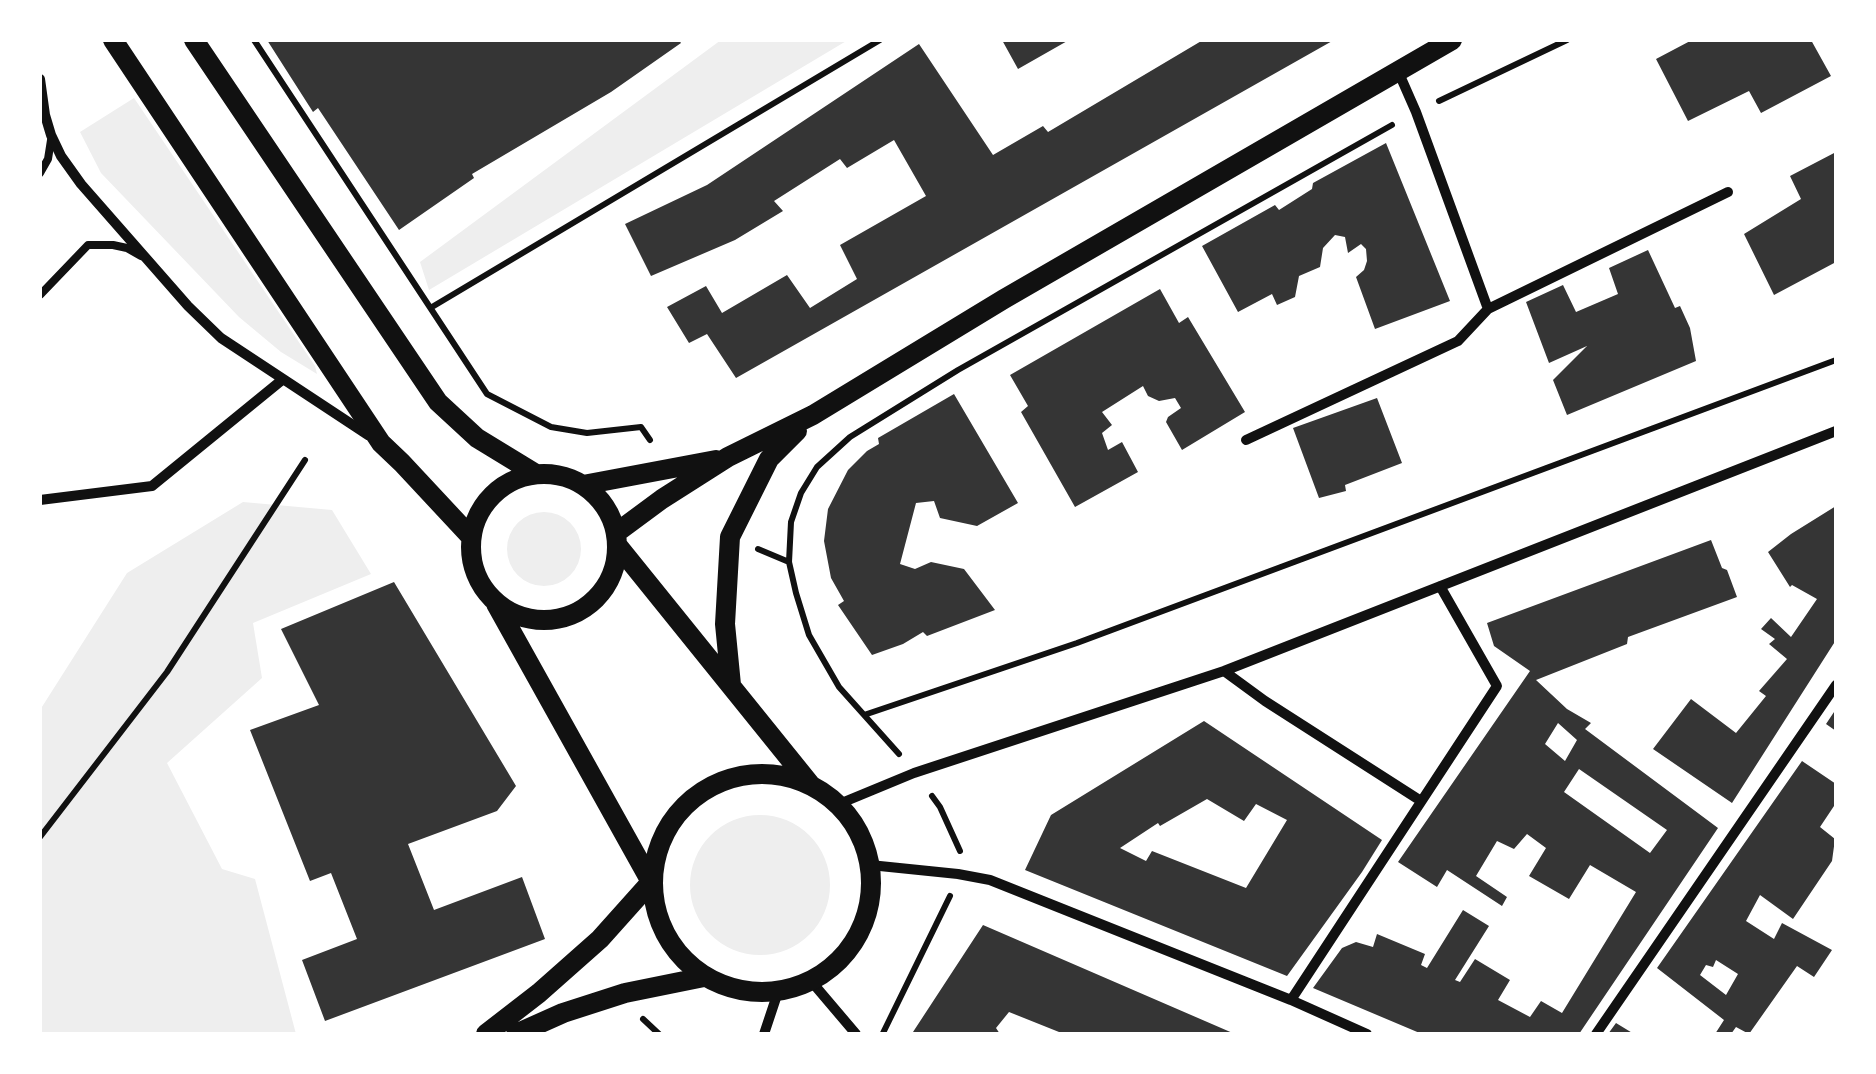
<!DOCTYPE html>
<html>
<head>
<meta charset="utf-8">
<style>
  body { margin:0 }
  #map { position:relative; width:1876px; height:1074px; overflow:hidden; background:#fff; font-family:Georgia,serif }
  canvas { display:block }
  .frame { position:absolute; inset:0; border:42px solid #fff; pointer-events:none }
</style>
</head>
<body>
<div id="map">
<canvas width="1876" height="1074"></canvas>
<div class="frame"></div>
</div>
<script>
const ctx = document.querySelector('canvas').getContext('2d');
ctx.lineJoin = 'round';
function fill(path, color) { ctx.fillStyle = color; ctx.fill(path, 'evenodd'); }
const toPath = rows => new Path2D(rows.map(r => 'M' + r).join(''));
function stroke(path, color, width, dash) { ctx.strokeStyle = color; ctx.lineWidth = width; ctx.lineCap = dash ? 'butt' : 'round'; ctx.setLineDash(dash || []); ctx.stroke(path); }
fill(toPath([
  [721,40,848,40,429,290,420,262],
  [134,98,315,366,317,374,281,352,239,317,101,173,80,132],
  [243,502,332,510,371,574,253,623,262,678,167,763,222,869,255,879,296,1034,40,1034,40,710,127,573],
  '507 549a37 37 0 1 1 74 0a37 37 0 1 1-74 0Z',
  '690 885a70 70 0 1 1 140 0a70 70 0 1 1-140 0Z'
]), '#eee');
fill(toPath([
  [267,40,679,40,681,43,611,92,472,174,474,178,399,230,318,108,313,112],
  [1002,40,1069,40,1018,69],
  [1203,40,1334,40,736,378,707,334,689,343,667,307,706,286,722,313,787,275,810,308,857,279,840,245,926,196,894,140,847,168,840,159,774,201,783,211,735,240,651,276,625,224,707,185,919,44,993,155,1043,126,1048,132],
  [1692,40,1811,40,1831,76,1761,113,1749,91,1688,121,1656,59],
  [1386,143,1450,301,1375,329,1356,277,1364,270,1367,261,1366,249,1361,244,1348,253,1345,237,1335,235,1323,248,1320,267,1299,276,1295,297,1277,305,1272,294,1238,312,1202,246,1275,205,1279,210,1312,189,1313,183],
  [1836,152,1836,262,1774,295,1744,234,1801,199,1790,176],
  [1648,250,1675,308,1680,306,1690,328,1696,361,1567,415,1553,380,1587,346,1549,363,1526,302,1563,285,1576,312,1618,294,1609,268],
  [1160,289,1179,323,1188,317,1245,412,1182,450,1166,422,1168,417,1181,408,1175,398,1159,401,1148,396,1143,386,1102,412,1112,425,1102,433,1108,450,1122,442,1138,472,1075,507,1021,412,1028,406,1010,375],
  [954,394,1018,503,977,526,940,518,934,501,916,503,900,564,915,569,931,562,964,569,995,610,927,636,923,632,903,644,872,655,838,605,844,601,831,578,824,541,828,509,848,470,867,451,879,444,878,438],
  [1377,398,1402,463,1345,485,1346,491,1319,498,1293,428],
  [1836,506,1836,640,1732,803,1653,749,1691,699,1736,733,1766,696,1759,691,1787,659,1769,644,1775,639,1761,629,1771,618,1791,637,1817,599,1792,585,1790,587,1768,552,1791,534],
  [1711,540,1722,568,1727,570,1737,597,1628,637,1627,644,1536,680,1567,709,1591,723,1585,729,1718,828,1579,1034,1422,1034,1313,988,1342,948,1356,942,1373,947,1377,934,1425,954,1421,965,1427,968,1463,910,1489,926,1455,980,1460,982,1475,959,1510,980,1498,1000,1530,1017,1541,1001,1562,1013,1636,892,1590,865,1569,899,1529,876,1546,848,1527,834,1514,849,1497,841,1476,876,1507,897,1502,906,1447,870,1437,887,1398,862,1530,671,1494,646,1487,623],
  [1558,723,1577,740,1565,761,1545,744],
  [1579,769,1667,830,1650,853,1564,792],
  [394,582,516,786,497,811,408,844,434,910,522,877,545,939,325,1021,302,960,357,939,331,873,310,881,250,730,319,705,281,629],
  [1836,709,1836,731,1826,724],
  [1204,721,1382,840,1362,872,1287,976,1025,870,1051,815],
  [1207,799,1244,821,1256,804,1287,820,1246,888,1152,851,1146,861,1120,848,1158,823,1160,826],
  [1802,761,1836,784,1836,803,1820,827,1835,839,1832,861,1793,919,1760,895,1746,921,1774,939,1782,923,1832,950,1814,977,1797,966,1749,1034,1736,1027,1731,1034,1715,1034,1724,1020,1657,968],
  [1716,960,1738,974,1726,995,1700,975,1706,965,1713,967],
  [983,925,1235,1034,1064,1034,1009,1012,996,1028,1000,1034,914,1034,913,1032],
  [1616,1023,1634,1034,1608,1034]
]), '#353535');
stroke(toPath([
  [254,40,487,394,551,427,587,433,641,427,650,440],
  [1439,101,1567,40],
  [432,307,880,40],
  [758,549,789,562],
  [864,715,1077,643,1836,360],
  [899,754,839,687,809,635,796,593,789,562,791,522,801,493,817,467,850,437,958,370,1392,125],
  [932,796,940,807,960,851],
  [40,837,167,672,305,460],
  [643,1019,659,1034],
  [883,1033,950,896]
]), '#111', 6);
stroke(toPath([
  [40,173,48,159,51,140],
  [40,295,88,245,113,245,127,248,141,256]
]), '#111', 8);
stroke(toPath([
  [1398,71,1416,112,1488,309],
  [40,79,45,115,51,135,61,156,81,184,188,306,221,338,368,435],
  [1246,440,1458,341,1488,309,1728,192],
  [40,500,152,486,282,380],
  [1224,671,1265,701,1421,801],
  [839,804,914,773,1224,671,1836,431],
  [870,865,958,874,990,880,1291,1000,1367,1034],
  [811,981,856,1034],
  [1291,1000,1497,686,1440,586],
  [764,1034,778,992],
  [1596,1034,1836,685]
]), '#111', 10);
stroke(toPath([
  [113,40,381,443,402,463,471,537],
  [194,40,438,402,477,438,536,474],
  '471 547a73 73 0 1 1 146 0a73 73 0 1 1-146 0Z',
  [583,485,716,460],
  [616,533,662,499,728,457,813,415,1004,299,1452,40],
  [618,546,810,784],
  [731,685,725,624,730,537,769,459,797,431],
  '653 883a109 109 0 1 1 218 0a109 109 0 1 1-218 0Z',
  [486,1034,539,993,600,939,651,882,496,604],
  [516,1034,563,1013,625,993,704,977]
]), '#111', 20);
</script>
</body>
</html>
